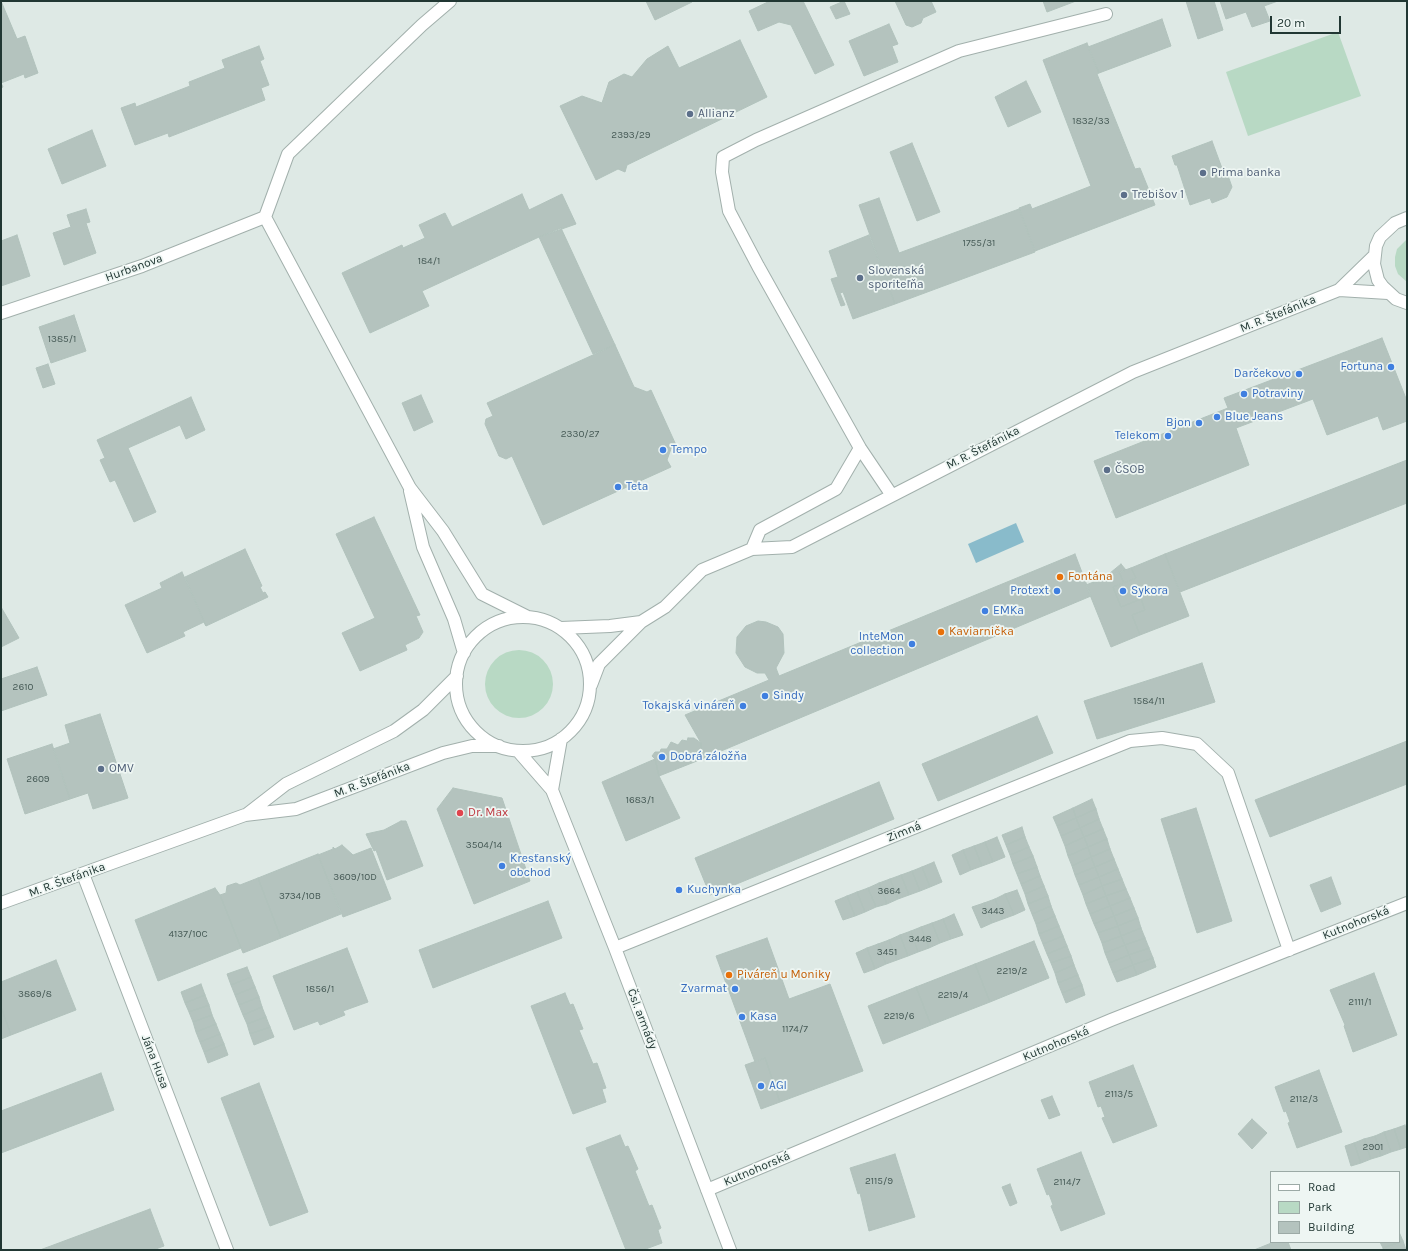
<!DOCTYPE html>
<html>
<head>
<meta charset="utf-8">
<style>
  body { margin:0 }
  #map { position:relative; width:1408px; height:1251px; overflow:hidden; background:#dee9e5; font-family:Karla,sans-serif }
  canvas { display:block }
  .frame { position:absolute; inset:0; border:2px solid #213733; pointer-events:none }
  .legend { position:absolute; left:1270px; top:1171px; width:130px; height:72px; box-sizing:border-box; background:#eef6f3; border:1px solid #9caaa6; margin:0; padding:5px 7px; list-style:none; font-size:12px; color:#213733 }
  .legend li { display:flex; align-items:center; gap:8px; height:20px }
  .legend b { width:20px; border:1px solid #9caaa6 }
  .scale { position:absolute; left:1270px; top:16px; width:71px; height:18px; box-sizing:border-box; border:2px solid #213733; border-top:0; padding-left:5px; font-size:12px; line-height:14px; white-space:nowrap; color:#213733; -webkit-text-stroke:3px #eef6f3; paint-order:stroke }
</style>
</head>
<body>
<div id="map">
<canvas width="1408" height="1251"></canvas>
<div class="frame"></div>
<ul class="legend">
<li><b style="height:5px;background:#fff"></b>Road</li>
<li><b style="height:11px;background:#b8d9c4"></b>Park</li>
<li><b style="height:11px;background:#b4c3be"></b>Building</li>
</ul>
<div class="scale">20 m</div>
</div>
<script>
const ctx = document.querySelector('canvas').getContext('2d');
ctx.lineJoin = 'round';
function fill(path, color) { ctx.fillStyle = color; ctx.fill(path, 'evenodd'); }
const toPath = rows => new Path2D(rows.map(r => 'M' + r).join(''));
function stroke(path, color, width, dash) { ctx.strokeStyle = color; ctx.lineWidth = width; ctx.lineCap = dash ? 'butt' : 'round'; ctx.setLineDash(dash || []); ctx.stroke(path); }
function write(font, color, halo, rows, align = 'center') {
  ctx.font = font + ' Karla,sans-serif'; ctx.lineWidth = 3.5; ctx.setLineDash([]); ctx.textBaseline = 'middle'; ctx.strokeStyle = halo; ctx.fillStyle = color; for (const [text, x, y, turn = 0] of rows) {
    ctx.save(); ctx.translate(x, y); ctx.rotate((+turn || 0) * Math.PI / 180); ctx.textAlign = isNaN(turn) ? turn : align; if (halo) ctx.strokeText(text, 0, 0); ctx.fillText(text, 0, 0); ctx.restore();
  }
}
fill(toPath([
  [1338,32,1361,96,1248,136,1226,72],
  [1407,239,1407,282,1398,274,1395,266,1395,257,1397,249],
  '485 684a34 34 0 1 1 68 0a34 34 0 1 1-68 0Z'
]), '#b8d9c4');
fill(toPath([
  [1016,523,1024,542,976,563,968,544]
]), '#89bbcb');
const building = toPath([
  [1,1,17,39,25,36,38,73,25,78,24,74,1,83,3,87,1,88,1,1],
  [646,1,691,1,692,2,655,20,646,1],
  [770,1,803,1,834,65,815,74,791,25,779,22,758,31,749,11,770,1],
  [844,1,850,14,836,19,830,7,844,1],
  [895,1,931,1,936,12,923,18,921,23,912,27,906,25,895,1],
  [1043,1,1076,1,1047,12,1043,1],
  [1186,1,1214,1,1223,30,1198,39,1186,1],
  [1220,1,1278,1,1264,6,1270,21,1252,27,1246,12,1226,19,1220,1],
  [1162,19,1171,46,1099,73,1088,47,1162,19],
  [889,24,898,44,892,46,898,62,864,76,849,41,889,24],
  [740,40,767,97,627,165,625,172,618,169,596,180,560,106,582,96,602,103,609,82,624,74,632,77,647,59,668,46,679,68,740,40],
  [1087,43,1099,73,1097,74,1135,169,1140,168,1155,205,1035,251,1019,208,1030,204,1032,209,1091,186,1043,60,1087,43],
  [259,46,264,59,260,61,269,85,261,88,265,100,169,137,168,133,135,145,121,108,135,103,136,107,190,86,189,82,225,68,222,60,259,46],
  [1026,81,1041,112,1008,127,995,97,1026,81],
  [92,130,106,166,62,184,48,149,92,130],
  [1212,141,1223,171,1226,170,1232,187,1227,197,1212,203,1210,198,1190,205,1177,165,1175,165,1172,156,1212,141],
  [912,143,940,212,917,221,890,152,912,143],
  [522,194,529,210,562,194,576,224,539,237,422,291,429,306,370,333,342,273,402,245,403,248,425,238,419,225,445,213,452,227,522,194],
  [879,198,899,253,1019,209,1035,252,895,304,859,205,879,198],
  [86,209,90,222,86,223,96,253,64,265,53,233,71,227,67,215,86,209],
  [561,228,615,345,593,354,539,237,561,228],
  [17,235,30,276,1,286,1,241,17,235],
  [869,235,895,304,853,319,843,292,840,293,845,305,841,306,831,279,838,277,829,251,869,235],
  [74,315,86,351,51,363,39,327,74,315],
  [1382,338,1407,401,1407,421,1383,430,1378,416,1327,435,1313,399,1236,428,1249,465,1116,518,1094,461,1228,408,1224,398,1382,338],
  [615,345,634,387,647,392,651,390,676,445,672,446,667,460,671,467,543,525,512,456,506,459,499,456,485,424,486,419,493,416,487,403,615,345],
  [48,364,55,384,43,388,36,368,48,364],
  [421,395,433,422,414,431,402,403,421,395],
  [191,397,205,430,186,439,180,425,128,448,156,512,134,522,115,480,110,482,100,460,105,458,97,440,191,397],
  [1407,460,1407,503,1180,592,1165,554,1407,460],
  [374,517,420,615,416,616,423,632,419,638,405,645,407,650,360,671,342,633,375,618,336,534,374,517],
  [245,549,262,586,260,587,263,593,265,592,268,597,206,626,185,577,245,549],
  [1075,554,1091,596,702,759,701,743,685,715,769,680,765,673,757,673,745,667,736,653,737,637,746,626,758,621,766,622,778,627,783,634,784,653,776,668,779,676,1075,554],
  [1165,554,1189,616,1140,635,1132,615,1145,610,1141,599,1121,607,1113,587,1136,578,1131,568,1165,554],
  [1121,564,1126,570,1093,583,1101,576,1104,578,1121,564],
  [1131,568,1136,578,1124,583,1119,572,1131,568],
  [182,572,206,626,204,622,183,632,185,636,147,653,125,605,162,588,160,583,182,572],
  [1119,572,1124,583,1113,587,1121,607,1141,599,1145,610,1132,615,1140,635,1111,647,1086,585,1119,572],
  [1,607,19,638,1,647,1,607],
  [1202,663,1215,702,1097,739,1084,701,1202,663],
  [37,667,47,695,1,711,1,679,37,667],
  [100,714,128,798,93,809,88,793,70,799,53,749,70,743,65,725,100,714],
  [1037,716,1053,753,938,801,922,764,1037,716],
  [688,738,694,738,701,743,702,759,659,776,655,759,652,756,655,752,660,752,661,749,667,749,671,742,678,745,682,740,687,741,688,738],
  [1407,741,1407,784,1270,837,1255,800,1407,741],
  [52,744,70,799,25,814,7,759,52,744],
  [655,759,659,776,680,818,626,841,602,782,655,759],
  [879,782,894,819,710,895,695,858,879,782],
  [453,788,502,798,530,881,474,904,437,809,453,788],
  [1092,799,1096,809,1076,818,1073,808,1092,799],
  [1073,808,1076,818,1057,826,1053,817,1073,808],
  [1196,808,1232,921,1197,933,1161,819,1196,808],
  [1096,809,1099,819,1080,828,1076,818,1096,809],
  [1076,818,1080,828,1061,836,1057,826,1076,818],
  [1099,819,1103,829,1084,837,1080,828,1099,819],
  [401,821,406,821,423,866,387,880,376,850,374,851,366,834,384,830,401,821],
  [1022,827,1025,837,1006,845,1002,835,1022,827],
  [1080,828,1084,837,1065,846,1061,836,1080,828],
  [1103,829,1107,839,1088,847,1084,837,1103,829],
  [997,837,1005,857,993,862,985,842,997,837],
  [1025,837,1029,847,1010,855,1006,845,1025,837],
  [1084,837,1088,847,1068,856,1065,846,1084,837],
  [1107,839,1110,849,1091,857,1088,847,1107,839],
  [985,842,993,862,982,866,974,846,985,842],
  [342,845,353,855,371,848,391,899,343,917,318,855,333,849,333,847,335,849,342,845],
  [974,846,982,866,971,870,963,850,974,846],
  [1029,847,1033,856,1013,864,1010,855,1029,847],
  [1088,847,1091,857,1072,866,1068,856,1088,847],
  [1110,849,1114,859,1095,867,1091,857,1110,849],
  [963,850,971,870,960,875,952,855,963,850],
  [318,854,341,914,281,938,258,878,318,854],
  [1033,856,1037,867,1017,874,1013,864,1033,856],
  [1091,857,1095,867,1075,875,1072,866,1091,857],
  [1114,859,1118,869,1099,877,1095,867,1114,859],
  [934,862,942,882,930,887,922,867,934,862],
  [922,867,930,887,920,891,912,871,922,867],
  [1037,867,1040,876,1021,884,1017,874,1037,867],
  [1095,867,1099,877,1079,885,1075,875,1095,867],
  [1118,869,1122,879,1102,886,1099,877,1118,869],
  [912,871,920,891,909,895,901,875,912,871],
  [901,875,909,895,898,899,890,879,901,875],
  [1040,876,1044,886,1025,894,1021,884,1040,876],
  [1099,877,1102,886,1083,895,1079,885,1099,877],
  [1331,877,1341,904,1321,912,1310,885,1331,877],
  [258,878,281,938,243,953,220,895,226,893,227,886,236,883,240,885,258,878],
  [890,879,898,899,887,904,879,883,890,879],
  [1122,879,1126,889,1106,896,1102,886,1122,879],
  [879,883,887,904,876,907,868,888,879,883],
  [1044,886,1048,896,1028,904,1025,894,1044,886],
  [1102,886,1106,896,1086,904,1083,895,1102,886],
  [215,888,220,895,241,948,158,981,135,920,215,888],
  [868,888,876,907,865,912,857,892,868,888],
  [1126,889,1130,898,1110,906,1106,896,1126,889],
  [1017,890,1025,910,1014,915,1005,894,1017,890],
  [857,892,865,912,855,916,847,896,857,892],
  [1005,894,1014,915,1003,919,995,899,1005,894],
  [847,896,855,916,843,920,835,901,847,896],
  [1048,896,1051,906,1032,914,1028,904,1048,896],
  [1106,896,1110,906,1090,914,1086,904,1106,896],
  [1130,898,1134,908,1114,916,1110,906,1130,898],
  [995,899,1003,919,992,923,984,903,995,899],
  [548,901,562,938,433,988,419,950,548,901],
  [984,903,992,923,981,928,972,907,984,903],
  [1051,906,1055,916,1036,924,1032,914,1051,906],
  [1110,906,1114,916,1094,924,1090,914,1110,906],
  [1134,908,1138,918,1118,926,1114,916,1134,908],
  [954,914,963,935,951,939,943,919,954,914],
  [1055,916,1059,926,1039,934,1036,924,1055,916],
  [1114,916,1118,926,1098,933,1094,924,1114,916],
  [1138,918,1141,928,1121,936,1118,926,1138,918],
  [943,919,951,939,940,943,932,923,943,919],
  [932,923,940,943,929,948,921,927,932,923],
  [1059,926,1063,936,1043,944,1039,934,1059,926],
  [1118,926,1121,936,1102,943,1098,933,1118,926],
  [921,927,929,948,918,952,911,931,921,927],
  [1141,928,1145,938,1125,945,1121,936,1141,928],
  [911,931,918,952,908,956,900,935,911,931],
  [900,935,908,956,897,960,889,940,900,935],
  [1063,936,1067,946,1047,954,1043,944,1063,936],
  [1121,936,1125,945,1105,953,1102,943,1121,936],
  [767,938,789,999,830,984,863,1071,780,1102,765,1058,755,1062,716,956,767,938],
  [1145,938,1149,948,1129,955,1125,945,1145,938],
  [889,940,897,960,886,964,878,944,889,940],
  [1034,941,1049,978,990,1002,975,964,1034,941],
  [878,944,886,964,875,969,867,948,878,944],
  [1125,945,1129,955,1109,963,1105,953,1125,945],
  [1067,946,1071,956,1051,963,1047,954,1067,946],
  [347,948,368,1002,343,1011,345,1015,320,1025,318,1021,294,1030,273,976,347,948],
  [867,948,875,969,864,973,856,953,867,948],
  [1149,948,1153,958,1133,965,1129,955,1149,948],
  [1129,955,1133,965,1113,973,1109,963,1129,955],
  [1071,956,1074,965,1055,973,1051,963,1071,956],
  [1153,958,1156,967,1137,975,1133,965,1153,958],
  [56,960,76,1010,11,1035,1,1007,1,982,56,960],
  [975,964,990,1002,931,1025,916,987,975,964],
  [1074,965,1078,975,1058,983,1055,973,1074,965],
  [1133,965,1137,975,1117,982,1113,973,1133,965],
  [247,967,251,977,231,985,227,974,247,967],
  [1374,973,1397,1035,1353,1052,1344,1026,1345,1025,1330,990,1374,973],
  [1078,975,1082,985,1062,993,1058,983,1078,975],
  [251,977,255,987,235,995,231,985,251,977],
  [201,984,205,995,185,1003,181,992,201,984],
  [1082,985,1085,995,1066,1003,1062,993,1082,985],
  [255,987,259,997,239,1005,235,995,255,987],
  [916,987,931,1025,883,1044,868,1006,916,987],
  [565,993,570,1005,573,1004,583,1029,579,1030,593,1064,597,1063,606,1088,602,1089,606,1102,573,1114,531,1006,565,993],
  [205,995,209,1005,189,1012,185,1003,205,995],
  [259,997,262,1007,243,1015,239,1005,259,997],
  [209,1005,212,1015,193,1022,189,1012,209,1005],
  [1,1007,11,1035,1,1039,1,1007],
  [262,1007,266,1017,247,1024,243,1015,262,1007],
  [212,1015,216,1024,196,1032,193,1022,212,1015],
  [266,1017,270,1027,250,1034,247,1024,266,1017],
  [216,1024,220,1034,200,1042,196,1032,216,1024],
  [270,1027,274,1037,254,1045,250,1034,270,1027],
  [220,1034,224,1044,204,1052,200,1042,220,1034],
  [224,1044,228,1055,208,1063,204,1052,224,1044],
  [765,1058,780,1102,761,1109,745,1065,765,1058],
  [1133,1065,1157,1126,1113,1143,1102,1118,1105,1117,1101,1106,1098,1107,1089,1082,1133,1065],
  [1319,1070,1342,1132,1297,1148,1288,1123,1290,1122,1286,1111,1284,1112,1275,1087,1319,1070],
  [101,1073,114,1110,1,1153,1,1111,101,1073],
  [259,1083,308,1212,270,1226,221,1098,259,1083],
  [1052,1096,1060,1115,1049,1119,1041,1100,1052,1096],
  [1252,1119,1267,1133,1252,1149,1238,1134,1252,1119],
  [1405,1125,1407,1132,1407,1147,1401,1149,1394,1129,1405,1125],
  [1394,1129,1401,1149,1391,1152,1384,1132,1394,1129],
  [1384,1132,1391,1152,1381,1156,1375,1136,1384,1132],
  [620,1135,625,1147,628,1146,638,1169,635,1171,649,1206,652,1205,661,1228,658,1230,662,1243,643,1250,626,1250,586,1148,620,1135],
  [1375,1136,1381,1156,1371,1159,1364,1139,1375,1136],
  [1364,1139,1371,1159,1361,1163,1354,1143,1364,1139],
  [1354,1143,1361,1163,1351,1166,1345,1146,1354,1143],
  [1081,1152,1105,1214,1061,1231,1051,1206,1053,1205,1049,1194,1047,1195,1037,1169,1081,1152],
  [895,1154,915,1217,869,1231,860,1193,858,1194,850,1168,895,1154],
  [1010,1184,1017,1203,1010,1206,1002,1187,1010,1184],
  [150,1209,164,1246,153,1250,40,1250,150,1209],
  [1399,1232,1403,1241,1383,1248,1380,1242,1399,1242,1399,1232],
  [1403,1241,1406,1250,1383,1250,1383,1248,1403,1241],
  [1274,1242,1288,1242,1291,1250,1254,1250,1274,1242]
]);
fill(building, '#b4c3be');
stroke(building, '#b1c2bc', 1);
const minor = toPath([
  [450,1,422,25,288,154,265,217,410,488,443,531,482,594,528,617],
  [1407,218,1395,223,1380,237,1376,246,1374,264,1378,280,1383,287,1396,299,1407,303],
  [1339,290,1388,293],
  [1,313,142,266,265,217],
  [410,491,423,547,454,619,464,653],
  [891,494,860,448,758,266,729,211,722,172,723,157,756,140,959,51,1106,14],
  [752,549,760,530,836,489,860,448],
  '456 684a67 67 0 1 1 134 0a67 67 0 1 1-134 0Z',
  [561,628,610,626,641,622],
  [591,685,599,664,641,622,665,607,702,570,752,549,792,547,1133,372,1339,290,1374,256],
  [518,751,552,790,615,948,730,1250],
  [552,790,561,739],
  [246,815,286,784,394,731,423,710,457,676],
  [83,874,227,1250],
  [1,903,245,815,296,809,443,753,472,746,499,746],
  [615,948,1130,741,1162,738,1197,744,1228,773,1289,950],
  [707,1190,1111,1020,1407,903]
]);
stroke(minor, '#a2b0ac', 14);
stroke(minor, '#fff', 12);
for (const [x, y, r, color] of [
  [690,114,4,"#5c6f8a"],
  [1203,173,4,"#5c6f8a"],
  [1124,195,4,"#5c6f8a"],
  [860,278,4,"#5c6f8a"],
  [1391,367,4,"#3f7fe0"],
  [1299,374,4,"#3f7fe0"],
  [1244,394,4,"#3f7fe0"],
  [1217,417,4,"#3f7fe0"],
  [1199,423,4,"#3f7fe0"],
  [1168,436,4,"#3f7fe0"],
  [663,450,4,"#3f7fe0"],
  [1107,470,4,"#5c6f8a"],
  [618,487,4,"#3f7fe0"],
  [1060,577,4,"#e8710a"],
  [1057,591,4,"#3f7fe0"],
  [1123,591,4,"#3f7fe0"],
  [985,611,4,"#3f7fe0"],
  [941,632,4,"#e8710a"],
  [912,644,4,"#3f7fe0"],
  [765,696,4,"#3f7fe0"],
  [743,706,4,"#3f7fe0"],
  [662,757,4,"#3f7fe0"],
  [101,769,4,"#5c6f8a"],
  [460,813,4,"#e0444e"],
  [502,866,4,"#3f7fe0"],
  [679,890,4,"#3f7fe0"],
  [729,975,4,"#e8710a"],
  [735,989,4,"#3f7fe0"],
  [742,1017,4,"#3f7fe0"],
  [761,1086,4,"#3f7fe0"]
]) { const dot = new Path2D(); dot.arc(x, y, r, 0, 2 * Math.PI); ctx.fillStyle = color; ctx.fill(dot); stroke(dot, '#eef6f3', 1.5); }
write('10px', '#465a56', null, [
  ["1832/33",1091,121],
  ["2393/29",631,135],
  ["1755/31",979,243],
  ["184/1",429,261],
  ["1385/1",62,339],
  ["2330/27",580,434],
  ["2610",23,687],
  ["1584/11",1149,701],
  ["2609",38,779],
  ["1683/1",640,800],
  ["3504/14",484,845],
  ["3609/10D",355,877],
  ["3664",889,891],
  ["3734/10B",300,896],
  ["3443",993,911],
  ["4137/10C",188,934],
  ["3448",920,939],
  ["3451",887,952],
  ["2219/2",1012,971],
  ["1856/1",320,989],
  ["3869/8",35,994],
  ["2219/4",953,995],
  ["2111/1",1360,1002],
  ["2219/6",899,1016],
  ["1174/7",795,1029],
  ["2113/5",1119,1094],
  ["2112/3",1304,1099],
  ["2901",1373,1147],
  ["2115/9",879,1181],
  ["2114/7",1067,1182]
]);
write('12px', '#4e5e75', '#eef6f3', [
  ["Allianz",698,114],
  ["Prima banka",1211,173],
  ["Trebišov 1",1132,195],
  ["Slovenská",868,271],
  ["sporiteľňa",868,285],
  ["ČSOB",1115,470],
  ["OMV",109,769]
], 'left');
write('12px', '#213733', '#eef6f3', [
  ["Hurbanova",134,268,-20],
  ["M. R. Štefánika",1278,314,-22],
  ["M. R. Štefánika",983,448,-27],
  ["M. R. Štefánika",372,780,-21],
  ["Zimná",904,832,-22],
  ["M. R. Štefánika",67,880,-20],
  ["Kutnohorská",1356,923,-22],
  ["Čsl. armády",642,1019,69],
  ["Kutnohorská",1056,1044,-23],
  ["Jána Husa",155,1062,69],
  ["Kutnohorská",757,1169,-23]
]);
write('12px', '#366cbe', '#eef6f3', [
  ["Fortuna",1383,367,"right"],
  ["Darčekovo",1291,374,"right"],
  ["Potraviny",1252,394],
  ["Blue Jeans",1225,417],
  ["Bjon",1191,423,"right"],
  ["Telekom",1160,436,"right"],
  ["Tempo",671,450],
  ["Teta",626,487],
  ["Protext",1049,591,"right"],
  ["Sykora",1131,591],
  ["EMKa",993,611],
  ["InteMon",904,637,"right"],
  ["collection",904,651,"right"],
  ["Sindy",773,696],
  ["Tokajská vináreň",735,706,"right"],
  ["Dobrá záložňa",670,757],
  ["Kresťanský",510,859],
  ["obchod",510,873],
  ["Kuchynka",687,890],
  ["Zvarmat",727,989,"right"],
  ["Kasa",750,1017],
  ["AGI",769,1086]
], 'left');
write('12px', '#c56008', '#eef6f3', [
  ["Fontána",1068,577],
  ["Kaviarnička",949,632],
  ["Piváreň u Moniky",737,975]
], 'left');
write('12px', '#be3a42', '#eef6f3', [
  ["Dr. Max",468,813]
], 'left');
</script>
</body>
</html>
